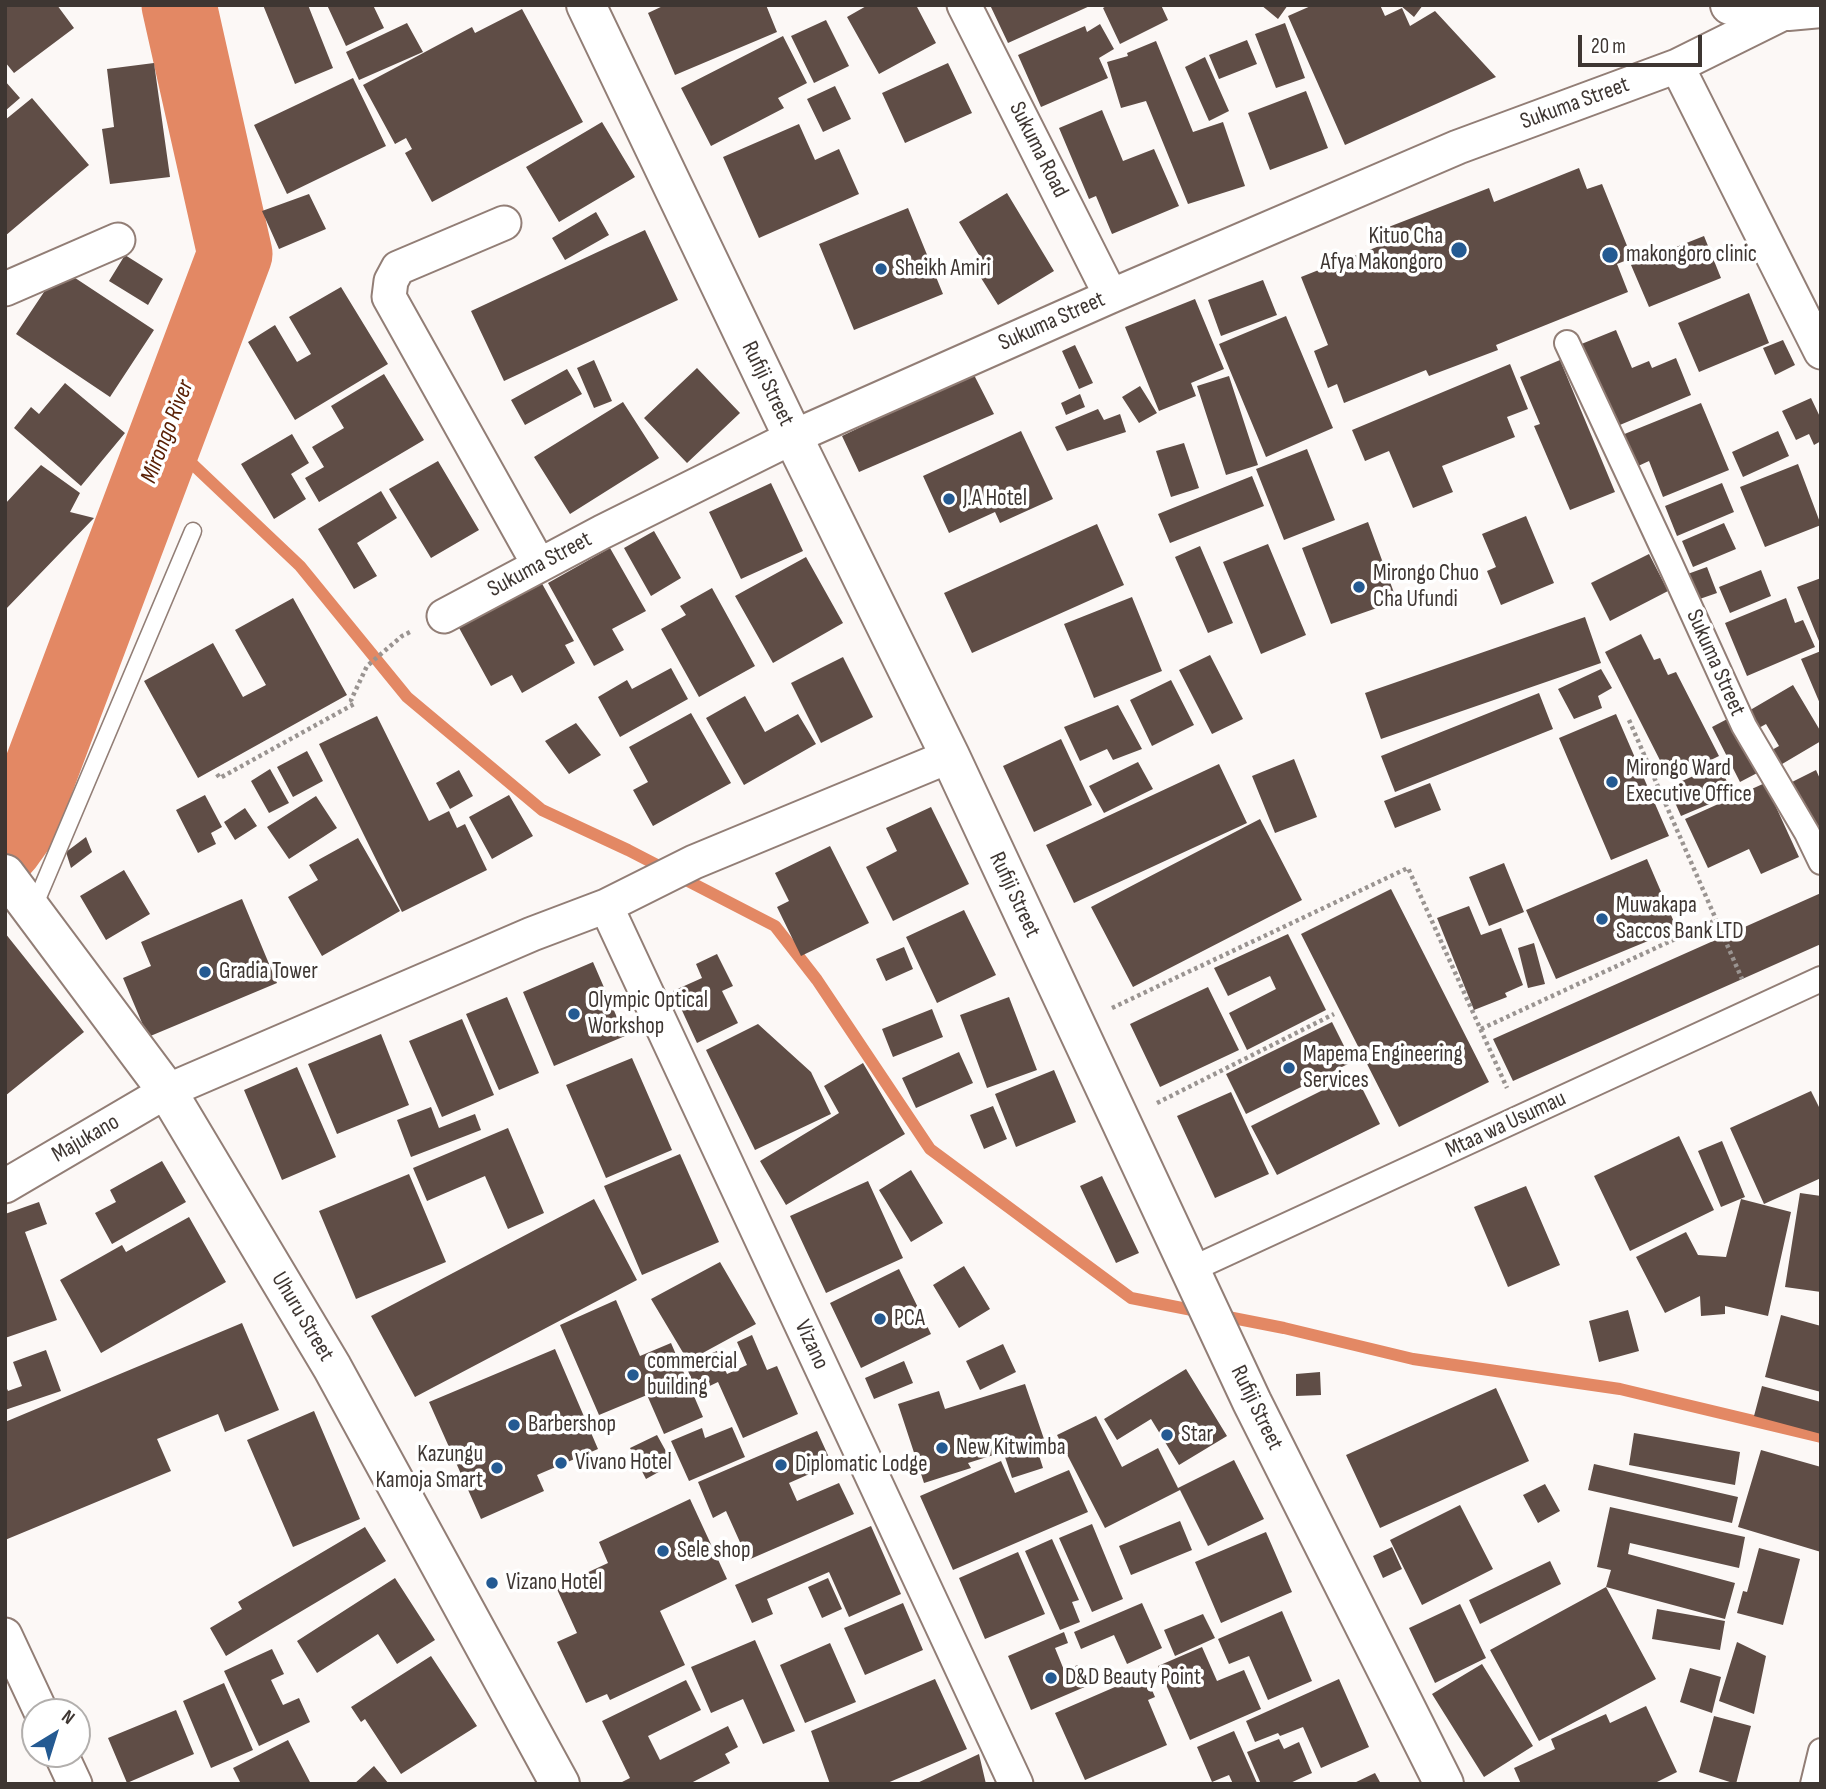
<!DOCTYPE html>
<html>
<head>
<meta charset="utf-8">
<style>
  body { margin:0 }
  #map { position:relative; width:1826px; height:1789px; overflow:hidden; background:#fcf8f6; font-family:"Sofia Sans Condensed",sans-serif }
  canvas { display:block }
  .frame { position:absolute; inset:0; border:7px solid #3e3632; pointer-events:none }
  .north { position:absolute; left:21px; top:1698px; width:70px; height:70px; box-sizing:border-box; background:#fff; border:2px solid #b2afad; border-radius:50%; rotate:38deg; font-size:19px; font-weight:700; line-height:28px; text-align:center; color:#3e3632 }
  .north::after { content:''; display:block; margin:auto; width:24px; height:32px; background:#245a92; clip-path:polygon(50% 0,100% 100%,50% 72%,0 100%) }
  .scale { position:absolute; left:1578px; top:35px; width:124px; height:32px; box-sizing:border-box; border:4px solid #3e3632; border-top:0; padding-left:9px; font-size:21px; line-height:24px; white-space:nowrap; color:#3e3632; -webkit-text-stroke:5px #fff; paint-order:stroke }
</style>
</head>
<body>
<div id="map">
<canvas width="1826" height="1789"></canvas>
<div class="frame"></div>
<div class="north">N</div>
<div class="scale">20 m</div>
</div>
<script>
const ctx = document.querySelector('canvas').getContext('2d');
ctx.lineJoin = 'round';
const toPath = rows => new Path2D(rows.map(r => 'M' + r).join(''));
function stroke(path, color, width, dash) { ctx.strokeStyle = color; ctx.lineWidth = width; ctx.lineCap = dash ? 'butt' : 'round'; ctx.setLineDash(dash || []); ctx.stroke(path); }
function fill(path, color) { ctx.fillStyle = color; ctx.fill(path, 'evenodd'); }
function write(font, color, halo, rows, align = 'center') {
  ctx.font = font + ' "Sofia Sans Condensed",sans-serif'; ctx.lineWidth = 7; ctx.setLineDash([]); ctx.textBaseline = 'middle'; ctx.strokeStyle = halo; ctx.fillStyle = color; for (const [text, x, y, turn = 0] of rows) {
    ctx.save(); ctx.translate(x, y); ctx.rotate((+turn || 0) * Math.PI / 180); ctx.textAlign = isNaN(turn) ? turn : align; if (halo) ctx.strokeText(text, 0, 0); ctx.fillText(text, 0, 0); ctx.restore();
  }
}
stroke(toPath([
  [166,439,300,566,407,697,542,810,628,850,775,926,817,980,930,1149,1131,1298,1284,1328,1413,1359,1620,1389,1821,1437]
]), '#e38864', 12);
stroke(toPath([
  [5,846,20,825,235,254,179,5]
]), '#e38864', 75);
fill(toPath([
  [5,5,57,5,74,28,14,73,5,62],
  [263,5,308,5,333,68,295,84],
  [327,5,373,5,384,28,346,46],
  [665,5,766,5,777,32,675,75,648,13],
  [868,5,916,5,936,43,879,74,847,17],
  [990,5,1092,5,1008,43],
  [1108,5,1161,5,1168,20,1120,44,1103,8],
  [1261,5,1288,5,1278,19],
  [1313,5,1380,5,1385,16,1402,8,1410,26,1435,11,1496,77,1345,145,1288,16],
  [1400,5,1423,5,1414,17],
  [522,9,583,122,432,202,405,153,412,149,406,138,395,144,363,85,472,27,475,33],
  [826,20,849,66,814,83,791,36],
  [407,23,423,52,359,80,346,52],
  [1285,23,1305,78,1276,88,1255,34],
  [1100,24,1114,49,1099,58,1108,78,1041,107,1018,55,1085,26,1087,32],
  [783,36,807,83,778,98,784,108,711,146,681,88],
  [1247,40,1257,64,1219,79,1209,55],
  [1156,41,1193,132,1223,122,1245,186,1188,204,1146,101,1121,108,1107,62,1128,56,1127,53],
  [1205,57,1229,111,1209,121,1185,67],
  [154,63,170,177,110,184,102,129,114,127,107,69],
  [948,63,972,113,905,143,882,93],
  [353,78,386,146,287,194,254,125],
  [5,81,20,98,5,111],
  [835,86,851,119,823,132,807,99],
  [1306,91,1328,148,1270,170,1248,113],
  [32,98,89,165,5,236,5,120],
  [1102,110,1123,161,1154,149,1179,206,1112,234,1096,196,1089,199,1059,128],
  [602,122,635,177,559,222,526,167],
  [799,124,815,160,839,149,859,194,759,238,723,157],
  [1579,168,1587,189,1602,184,1632,258,1617,264,1628,292,1496,345,1498,350,1429,376,1426,370,1344,403,1337,384,1328,388,1314,351,1328,345,1301,277,1392,241,1386,228,1489,188,1494,202],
  [1007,193,1054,271,998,305,976,270,985,265,959,222],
  [309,194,326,229,279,249,262,211],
  [908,208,943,294,854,330,819,244],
  [596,212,609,235,565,260,552,238],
  [645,230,678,300,504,381,471,311],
  [1704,236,1721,278,1649,307,1631,265],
  [125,255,163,279,148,305,109,281],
  [60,268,154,330,110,397,16,334],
  [1263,280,1277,315,1221,336,1208,300],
  [341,287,388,364,295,420,248,342,275,325,297,362,311,354,289,317],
  [1749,293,1769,343,1699,372,1678,323],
  [1195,299,1224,369,1191,383,1196,396,1159,411,1125,327],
  [1286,316,1333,428,1266,457,1219,344],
  [1616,330,1632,368,1649,361,1652,368,1676,358,1691,395,1608,430,1574,347],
  [1783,340,1795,365,1775,375,1763,348],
  [1075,345,1093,383,1079,389,1062,351],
  [594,360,612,401,594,408,577,368],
  [1560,360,1615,492,1570,510,1534,426,1540,424,1520,377],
  [1510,364,1528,409,1507,417,1515,437,1442,466,1453,492,1413,508,1389,451,1365,461,1352,430],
  [697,368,740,413,687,463,644,418],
  [567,369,582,394,525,425,511,400],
  [973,373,994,414,859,472,842,436],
  [384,374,424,440,319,502,305,478,324,467,312,447,344,428,331,406],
  [1229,376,1258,465,1226,475,1197,386],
  [65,383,125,433,81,486,14,428,31,407,39,414],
  [1140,386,1157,413,1139,423,1122,397],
  [1080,394,1085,407,1066,415,1061,403],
  [1811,398,1821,419,1821,441,1814,445,1809,434,1796,440,1782,411],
  [623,402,659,458,570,514,534,457],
  [1701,403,1729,470,1663,497,1649,461,1636,467,1622,435],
  [1098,409,1104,420,1120,414,1126,432,1067,451,1055,427],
  [1021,431,1053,499,1000,523,995,512,949,533,923,476],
  [1778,431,1789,456,1743,477,1732,452],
  [292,434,309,463,291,474,306,499,274,519,241,464],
  [1184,443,1199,488,1171,497,1156,451],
  [1307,449,1335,520,1284,540,1256,469],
  [438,461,479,530,431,558,389,489],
  [1798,464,1821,525,1765,547,1740,487],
  [41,465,80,493,70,512,94,518,5,610,5,504],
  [1252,476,1264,506,1170,543,1158,514],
  [771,483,803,551,741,579,709,512],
  [1722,483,1734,512,1677,536,1665,506],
  [381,491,397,518,357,543,377,576,354,589,318,529],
  [1526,516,1554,583,1501,605,1487,571,1496,567,1482,534],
  [1368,522,1397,601,1331,624,1302,548],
  [1724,523,1736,549,1693,567,1682,541],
  [1097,524,1124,585,972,653,944,593],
  [654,531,681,578,651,596,624,548],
  [1268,544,1306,635,1261,654,1223,562],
  [1200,546,1233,623,1208,633,1175,557],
  [610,548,646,611,612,629,624,650,594,666,548,583],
  [1649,554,1668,591,1610,621,1591,583],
  [806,557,843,623,773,663,735,596],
  [1707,567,1717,593,1691,602,1682,576],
  [1761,570,1771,596,1730,613,1719,587],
  [1821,578,1821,641,1819,641,1797,587],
  [540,580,574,641,565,645,575,663,522,693,512,675,491,686,458,626],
  [712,588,755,666,699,697,661,629,686,615,680,606],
  [1132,597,1162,671,1094,698,1064,624],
  [293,598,347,695,198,778,144,681,213,643,243,697,266,685,235,630],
  [1786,598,1795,623,1803,620,1815,647,1747,676,1725,623],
  [1585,617,1601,663,1381,739,1365,693],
  [1641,634,1654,660,1660,658,1668,675,1676,672,1719,756,1670,780,1605,652],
  [1821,651,1821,706,1801,659],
  [1210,655,1243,719,1212,734,1179,670],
  [843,657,873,717,821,743,791,683],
  [671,668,688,699,620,737,598,697,627,680,632,689],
  [1601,669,1612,688,1598,696,1602,708,1574,719,1558,689],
  [1171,680,1194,725,1152,746,1130,700],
  [1793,685,1821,732,1821,741,1772,770,1763,755,1779,746,1766,724,1750,733,1740,716],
  [1539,693,1553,729,1395,792,1381,756],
  [745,696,765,732,798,714,816,744,744,785,706,718],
  [1118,705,1142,749,1113,760,1107,749,1080,761,1064,727],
  [691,713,731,783,653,826,633,790,648,782,629,747],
  [1616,714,1669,836,1611,860,1559,738],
  [377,716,429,821,449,811,457,828,465,824,487,870,402,912,319,744],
  [1733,716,1761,771,1740,782,1712,727],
  [576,723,601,755,569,774,545,741],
  [1061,739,1092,805,1034,832,1003,766],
  [307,751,323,781,293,797,277,767],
  [1294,759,1317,817,1275,833,1252,776],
  [1138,762,1153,789,1104,813,1089,786],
  [1219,764,1247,823,1074,903,1046,845],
  [1719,765,1733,794,1681,816,1668,787],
  [270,769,289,803,269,813,251,781],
  [459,770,473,796,450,809,436,783],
  [1816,770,1821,781,1821,848,1788,784],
  [1430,783,1441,810,1395,828,1384,801],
  [1765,783,1799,857,1761,874,1749,849,1708,868,1685,819],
  [205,795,222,827,211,833,216,844,198,853,176,810],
  [509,795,533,836,492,859,469,817],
  [316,796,337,828,289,859,267,827],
  [931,807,969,884,893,921,866,867,897,851,886,828],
  [245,808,257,826,235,840,224,822],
  [1260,819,1302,900,1133,987,1091,907],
  [86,837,92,852,71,868,66,852],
  [358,838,400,911,322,956,288,897,318,880,309,865],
  [830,846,869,923,801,956,777,907,789,901,775,873],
  [1647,859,1677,929,1556,979,1526,910],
  [1504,863,1524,912,1489,926,1469,877],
  [124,870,150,914,106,940,80,896],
  [1391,889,1489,1082,1399,1127,1301,934],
  [1821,893,1821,944,1513,1081,1493,1039],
  [242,899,277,983,148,1037,123,978,151,966,141,942],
  [1469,906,1481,935,1501,928,1523,985,1505,993,1507,997,1474,1010,1437,918],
  [964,910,996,975,937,1003,906,937],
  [5,933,84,1032,5,1096],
  [1288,934,1326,1010,1247,1050,1229,1013,1276,989,1270,976,1228,996,1214,968],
  [1534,943,1545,984,1528,988,1518,948],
  [904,947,913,969,886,981,876,959],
  [717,954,733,986,722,991,738,1023,697,1043,673,991,702,978,696,964],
  [593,962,625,1036,554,1066,523,992],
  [1208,987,1239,1050,1160,1087,1130,1024],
  [507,997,539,1073,499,1090,466,1014],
  [1009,997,1037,1070,987,1088,960,1015],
  [932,1009,943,1037,893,1057,882,1029],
  [462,1019,494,1095,442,1117,409,1041],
  [1332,1022,1352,1062,1246,1114,1226,1074],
  [758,1024,811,1072,831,1114,755,1150,706,1050],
  [381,1034,409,1105,337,1134,308,1064],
  [959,1052,973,1083,916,1108,902,1078],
  [632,1058,672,1150,606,1178,566,1085],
  [863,1063,905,1134,786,1205,760,1161,839,1113,824,1086],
  [297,1067,336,1157,282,1180,244,1090],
  [1054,1070,1076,1122,1016,1147,995,1094],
  [1355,1074,1380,1124,1277,1175,1251,1126],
  [1811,1091,1821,1111,1821,1178,1764,1204,1730,1128],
  [1231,1092,1269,1174,1215,1198,1177,1116],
  [993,1106,1007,1139,984,1149,970,1115],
  [431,1107,439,1128,475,1114,481,1130,411,1157,397,1120],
  [508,1128,544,1213,508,1229,485,1176,427,1201,413,1168],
  [1679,1136,1714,1210,1630,1251,1594,1176],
  [1722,1141,1745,1197,1721,1207,1698,1151],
  [680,1154,719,1242,642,1275,604,1186],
  [162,1161,186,1202,112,1244,95,1213,116,1202,110,1190],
  [911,1170,943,1223,911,1242,879,1190],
  [409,1174,446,1262,356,1299,319,1211],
  [1102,1176,1139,1253,1116,1263,1080,1186],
  [868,1181,903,1258,826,1293,790,1216],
  [1526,1186,1560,1265,1508,1287,1474,1207],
  [1800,1193,1821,1196,1821,1292,1785,1287],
  [594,1199,637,1280,415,1397,371,1316],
  [1741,1199,1791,1212,1768,1316,1725,1306,1725,1314,1701,1316,1700,1296,1665,1313,1636,1257,1686,1232,1698,1255,1726,1257],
  [39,1202,47,1224,25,1232,57,1320,5,1338,5,1214],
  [189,1217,226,1282,101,1353,60,1280,122,1245,126,1252],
  [720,1262,756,1324,688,1361,651,1299],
  [964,1266,990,1309,959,1328,933,1285],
  [899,1269,931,1334,861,1368,830,1303],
  [616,1300,640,1356,671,1343,703,1417,664,1434,647,1395,599,1415,560,1325],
  [1628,1310,1639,1351,1599,1362,1589,1321],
  [1781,1315,1821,1326,1821,1392,1765,1377],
  [242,1323,279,1410,225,1432,218,1414,157,1439,171,1471,5,1540,5,1422],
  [752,1335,767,1370,777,1366,798,1414,743,1438,718,1382,697,1392,685,1364,717,1351,727,1374,747,1365,737,1342],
  [1003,1344,1016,1372,980,1390,966,1361],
  [555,1349,598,1449,537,1475,544,1491,481,1519,429,1402],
  [46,1350,61,1391,5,1410,5,1384,8,1391,22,1386,13,1362],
  [904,1361,913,1383,874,1399,865,1378],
  [1186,1369,1227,1436,1179,1465,1151,1419,1117,1440,1104,1419],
  [1320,1372,1321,1395,1296,1396,1296,1374],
  [1025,1384,1044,1439,968,1463,971,1468,924,1483,898,1404,939,1391,945,1409],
  [1762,1386,1821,1402,1821,1434,1754,1416],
  [1496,1388,1529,1461,1380,1528,1346,1455],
  [314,1411,360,1519,293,1547,247,1440],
  [1096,1416,1122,1467,1158,1448,1178,1488,1234,1460,1264,1519,1208,1546,1180,1490,1105,1528,1057,1435],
  [732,1427,745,1457,689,1481,671,1441,702,1428,705,1438],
  [817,1431,832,1464,789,1483,797,1501,839,1483,854,1514,748,1560,726,1511,713,1518,698,1482],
  [1634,1433,1740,1452,1735,1485,1629,1465],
  [657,1435,673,1464,646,1479,630,1448],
  [1036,1446,1043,1468,1012,1478,1005,1457],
  [1761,1450,1821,1467,1821,1552,1738,1527],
  [1001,1461,1015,1493,1069,1470,1088,1512,953,1570,920,1496],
  [1594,1464,1738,1497,1732,1523,1588,1490],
  [1545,1484,1560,1511,1538,1523,1523,1495],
  [690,1499,727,1579,660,1611,685,1665,610,1700,607,1694,586,1703,557,1642,577,1633,556,1587,608,1563,599,1542],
  [1460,1505,1493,1569,1422,1605,1390,1540],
  [1610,1507,1745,1537,1739,1568,1630,1543,1628,1554,1735,1583,1725,1619,1606,1587,1611,1570,1597,1567],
  [1180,1521,1192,1550,1131,1575,1119,1546],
  [1092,1524,1123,1599,1092,1612,1059,1538],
  [871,1526,901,1594,849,1617,829,1572,767,1599,773,1614,752,1623,735,1585],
  [365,1527,386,1561,226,1656,210,1628,242,1609,238,1602],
  [1266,1532,1292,1592,1221,1623,1195,1562],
  [1052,1539,1079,1600,1072,1602,1080,1622,1060,1630,1025,1551],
  [1392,1547,1402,1569,1383,1578,1373,1556],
  [1759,1548,1800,1559,1783,1625,1737,1613,1743,1591,1747,1592],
  [1018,1552,1045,1614,985,1639,959,1578],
  [1550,1561,1561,1584,1480,1624,1469,1600],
  [395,1578,435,1640,397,1664,378,1634,317,1673,297,1641],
  [828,1578,842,1609,822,1618,808,1587],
  [1606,1587,1656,1679,1539,1741,1490,1650],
  [903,1603,923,1650,865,1675,844,1628],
  [1142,1603,1162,1648,1127,1664,1114,1635,1081,1649,1074,1632],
  [1460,1604,1486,1658,1435,1683,1409,1628],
  [1657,1609,1725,1621,1720,1650,1652,1639],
  [1282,1611,1312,1681,1268,1700,1249,1656,1229,1664,1218,1639],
  [1203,1614,1215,1638,1175,1656,1164,1630],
  [1064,1632,1068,1643,1055,1648,1064,1670,1078,1665,1087,1686,1031,1710,1008,1656],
  [755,1640,795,1731,763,1744,743,1699,711,1713,691,1667],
  [1737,1642,1766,1656,1754,1714,1719,1701],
  [830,1643,856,1702,805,1723,780,1665],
  [1202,1647,1217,1681,1244,1670,1261,1709,1190,1740,1158,1666],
  [272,1649,284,1674,271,1680,283,1705,299,1698,310,1722,259,1746,224,1671],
  [431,1656,477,1726,401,1774,365,1719,361,1722,351,1707],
  [1482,1664,1533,1746,1484,1777,1432,1694],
  [1690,1668,1721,1677,1712,1713,1680,1702],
  [1145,1674,1155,1697,1148,1700,1167,1745,1085,1780,1055,1713],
  [935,1679,967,1749,885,1784,830,1784,811,1731],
  [1339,1679,1369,1747,1321,1768,1303,1727,1280,1736,1278,1733,1255,1742,1246,1721],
  [686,1680,701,1710,648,1736,660,1760,728,1726,738,1747,725,1754,730,1763,689,1784,618,1784,630,1778,602,1721],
  [224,1683,253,1750,211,1768,183,1701],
  [1646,1706,1677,1772,1653,1784,1521,1784,1514,1768,1555,1749,1551,1739,1606,1714,1610,1723],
  [176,1710,194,1754,127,1783,108,1738],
  [1714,1716,1751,1726,1736,1784,1699,1772],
  [1234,1731,1257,1783,1233,1784,1229,1775,1212,1782,1197,1747],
  [1279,1739,1284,1749,1299,1742,1312,1773,1288,1784,1261,1784,1247,1752],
  [288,1740,311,1784,241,1784,233,1768],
  [979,1754,986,1784,915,1784],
  [374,1766,389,1784,354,1784],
  [1375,1773,1381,1784,1352,1784]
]), '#5f4d46');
const service = toPath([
  [33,909,193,531]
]);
const pedestrian = toPath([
  [1567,343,1668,559,1744,726,1807,833,1821,862],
  [1190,1270,1821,979],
  [1813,1784,1821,1751]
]);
const minor = toPath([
  [964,5,1111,296],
  [1677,66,1821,352],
  [504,223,398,268,391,281,389,297,539,565],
  [5,289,118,240],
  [444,616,602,532,793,437,1111,296,1458,147,1677,66,1788,11],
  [606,906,1016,1784],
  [5,1186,167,1091,532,934,606,906,694,862,950,756],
  [5,1635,41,1712],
  [61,1754,75,1784]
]);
const tertiary = toPath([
  [586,5,793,437,950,756,1252,1402,1444,1784],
  [5,874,167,1091,332,1367,560,1784]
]);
const secondary = toPath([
  [1730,5,1788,11,1821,8]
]);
stroke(service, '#927e76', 19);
stroke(pedestrian, '#927e76', 28);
stroke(minor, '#927e76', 37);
stroke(tertiary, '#927e76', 42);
stroke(secondary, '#927e76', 42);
stroke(toPath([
  [1629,720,1742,979],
  [217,774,220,778,354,704,351,700,367,666,402,636,412,631],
  [1112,1008,1408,868,1507,1088],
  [1481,1029,1716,920],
  [1157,1103,1334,1014]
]), '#9a9491', 4.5, [3.5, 3.5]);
stroke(service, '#fff', 16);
stroke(pedestrian, '#fff', 24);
stroke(minor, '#fff', 33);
stroke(tertiary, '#fff', 38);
stroke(secondary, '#fff', 38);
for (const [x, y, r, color] of [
  [1459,250,9,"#245a92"],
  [1610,255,9,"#245a92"],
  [881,269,7,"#245a92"],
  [949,499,7,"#245a92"],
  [1359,587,7,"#245a92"],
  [1612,782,7,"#245a92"],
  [1602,919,7,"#245a92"],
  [205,972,7,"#245a92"],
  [574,1014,7,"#245a92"],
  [1289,1068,7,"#245a92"],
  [880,1319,7,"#245a92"],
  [633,1375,7,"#245a92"],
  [514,1425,7,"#245a92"],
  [1167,1435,7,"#245a92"],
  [942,1448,7,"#245a92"],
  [561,1463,7,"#245a92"],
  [781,1465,7,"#245a92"],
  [497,1468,7,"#245a92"],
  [663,1551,7,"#245a92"],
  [492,1583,7,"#245a92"],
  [1051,1678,7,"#245a92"]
]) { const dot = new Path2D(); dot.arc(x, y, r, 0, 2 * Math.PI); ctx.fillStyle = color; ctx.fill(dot); stroke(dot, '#fff', 2.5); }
write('23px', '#3e3632', '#fff', [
  ["Sukuma Street",1575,104,-20],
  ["Sukuma Road",1038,150,63],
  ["Sukuma Street",1052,322,-24],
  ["Rufiji Street",767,384,64],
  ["Sukuma Street",540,565,-28],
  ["Sukuma Street",1715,663,66],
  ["Rufiji Street",1014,895,65],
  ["Mtaa wa Usumau",1506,1125,-25],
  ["Majukano",86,1139,-30],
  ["Uhuru Street",302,1317,59],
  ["Vizano",811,1345,65],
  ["Rufiji Street",1256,1408,64]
]);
write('23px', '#3e3632', '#fff', [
  ["Kituo Cha",1443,237,"right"],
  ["Afya Makongoro",1443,263,"right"],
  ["makongoro clinic",1626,255],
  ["Sheikh Amiri",895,269],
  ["J.A Hotel",963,499],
  ["Mirongo Chuo",1373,574],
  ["Cha Ufundi",1373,600],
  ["Mirongo Ward",1626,769],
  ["Executive Office",1626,795],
  ["Muwakapa",1616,906],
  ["Saccos Bank LTD",1616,932],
  ["Gradia Tower",219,972],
  ["Olympic Optical",588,1001],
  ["Workshop",588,1027],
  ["Mapema Engineering",1303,1055],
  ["Services",1303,1081],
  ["PCA",894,1319],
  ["commercial",647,1362],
  ["building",647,1388],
  ["Barbershop",528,1425],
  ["Star",1181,1435],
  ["New Kitwimba",956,1448],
  ["Kazungu",483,1455,"right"],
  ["Kamoja Smart",483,1481,"right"],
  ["Vivano Hotel",575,1463],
  ["Diplomatic Lodge",795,1465],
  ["Sele shop",677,1551],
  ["Vizano Hotel",506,1583],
  ["D&D Beauty Point",1065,1678]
], 'left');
write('italic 24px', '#5a2106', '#fff', [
  ["Mirongo River",168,432,-69]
]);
</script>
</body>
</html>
